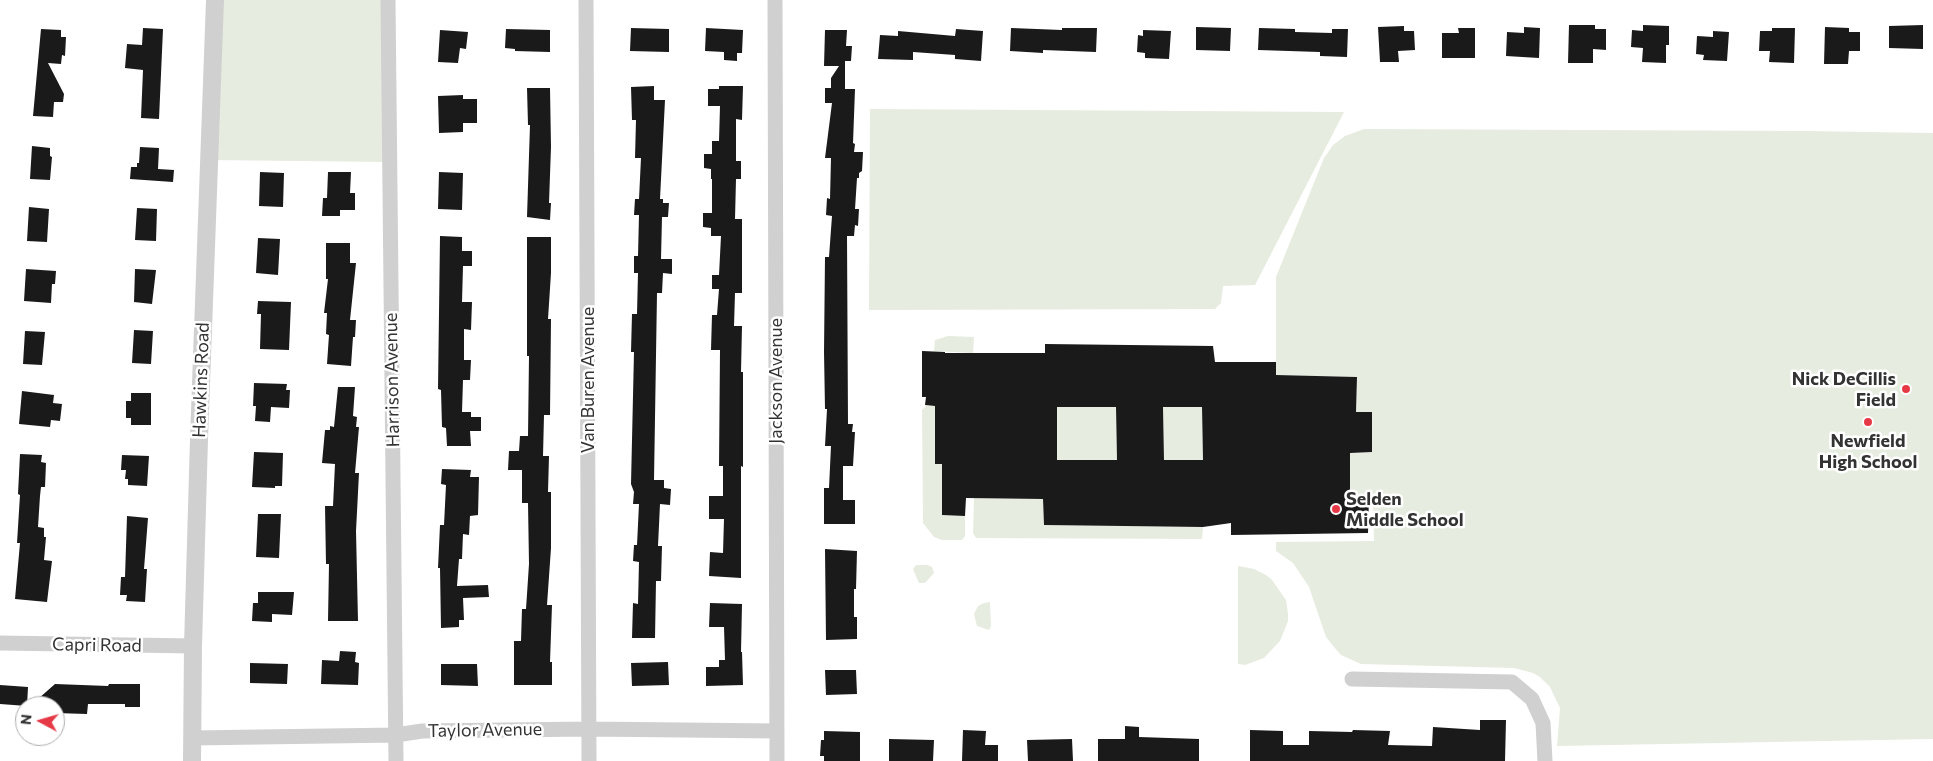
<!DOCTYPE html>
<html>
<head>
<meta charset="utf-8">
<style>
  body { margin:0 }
  #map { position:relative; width:1933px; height:761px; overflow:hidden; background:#fff; font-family:Commissioner,sans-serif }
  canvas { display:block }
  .north { position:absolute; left:15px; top:696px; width:50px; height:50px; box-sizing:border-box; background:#fff; border:1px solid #adadad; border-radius:50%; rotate:276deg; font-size:14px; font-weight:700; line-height:20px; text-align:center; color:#333 }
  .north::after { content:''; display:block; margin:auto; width:18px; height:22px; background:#e63946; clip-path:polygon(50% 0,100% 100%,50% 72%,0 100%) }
</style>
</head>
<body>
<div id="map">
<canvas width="1933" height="761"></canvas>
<div class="north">N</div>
</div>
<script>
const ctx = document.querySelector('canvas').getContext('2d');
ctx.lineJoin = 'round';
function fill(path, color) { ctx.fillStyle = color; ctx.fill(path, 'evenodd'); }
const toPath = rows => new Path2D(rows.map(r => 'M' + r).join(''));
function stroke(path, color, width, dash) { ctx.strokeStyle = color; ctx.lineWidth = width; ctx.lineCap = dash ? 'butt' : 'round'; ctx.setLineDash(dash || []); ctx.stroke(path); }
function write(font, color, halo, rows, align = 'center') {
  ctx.font = font + ' Commissioner,sans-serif'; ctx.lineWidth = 5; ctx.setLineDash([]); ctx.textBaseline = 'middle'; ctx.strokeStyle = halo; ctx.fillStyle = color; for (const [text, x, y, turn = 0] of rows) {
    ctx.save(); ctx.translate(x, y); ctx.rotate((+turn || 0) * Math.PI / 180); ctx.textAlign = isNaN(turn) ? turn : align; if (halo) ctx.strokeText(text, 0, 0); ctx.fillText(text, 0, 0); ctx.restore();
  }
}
fill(toPath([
  [215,0,388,0,390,162,208,160],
  [870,109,1344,112,1255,285,1223,286,1221,303,1215,309,869,310],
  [1364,129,1804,131,1933,133,1933,739,1557,746,1560,708,1550,687,1540,677,1533,673,1514,668,1361,664,1341,655,1334,647,1326,637,1309,587,1293,563,1276,551,1276,542,1374,541,1373,496,1350,495,1350,453,1372,452,1372,412,1356,412,1357,377,1276,375,1276,277,1324,158,1333,145,1345,136],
  [948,336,974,337,973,353,934,351,935,340],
  [926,406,935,406,935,464,942,464,942,515,965,516,965,536,962,540,942,540,934,537,923,523,922,410],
  [1057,407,1116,407,1117,460,1057,460],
  [1163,407,1202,407,1203,460,1164,460],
  [974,498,1043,499,1044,525,1203,527,1202,539,976,538,973,533],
  [916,565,927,565,932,567,934,573,925,583,919,583,913,569],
  [1238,566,1254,569,1266,575,1272,580,1286,600,1288,614,1288,621,1280,641,1264,658,1245,665,1238,664],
  [990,602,991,626,989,630,977,626,974,614,978,606,984,603]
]), '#e6ecdf');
fill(toPath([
  [1569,25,1595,25,1595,29,1606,29,1606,50,1593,49,1593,63,1568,63],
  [1643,25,1669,26,1669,45,1666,45,1666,63,1642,62,1643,48,1631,47,1632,30,1643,31],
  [1923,25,1923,49,1889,48,1889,26],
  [1404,26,1404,31,1414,31,1415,50,1398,51,1399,62,1380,62,1378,27],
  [1196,27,1231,28,1230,51,1196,50],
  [1524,27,1540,28,1539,58,1506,56,1507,32,1524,33],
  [1825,27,1849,28,1849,32,1860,32,1860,51,1849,51,1848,64,1824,64],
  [143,28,163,29,159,119,141,118,143,70,125,68,127,44,142,45],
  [631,28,669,29,669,52,630,51],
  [706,28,743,30,742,53,737,53,737,61,724,60,724,52,705,51],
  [1011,28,1062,30,1062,28,1097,28,1096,52,1043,50,1043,53,1010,51],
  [1259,28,1295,29,1295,32,1332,33,1332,29,1348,29,1347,57,1320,56,1320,52,1258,50],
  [1458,28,1475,28,1475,58,1442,58,1442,33,1459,33],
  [1772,28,1795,28,1794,63,1769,62,1770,51,1759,51,1760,31,1772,31],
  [41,29,61,30,61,37,66,37,65,56,62,55,61,64,48,63,64,94,63,102,54,102,53,117,33,116],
  [506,29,550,30,550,52,515,51,515,49,505,48],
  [956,29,983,31,981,61,955,59,955,55,913,52,913,60,878,59,880,35,898,36,898,31,955,36],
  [440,30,468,32,466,49,460,48,458,63,438,62],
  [825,30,847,30,846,46,852,46,851,61,845,61,845,89,855,89,853,143,855,144,854,152,863,152,862,171,859,173,859,178,857,178,855,209,859,209,858,226,855,225,854,236,847,236,848,424,853,424,852,432,855,432,853,466,843,466,843,500,855,500,855,524,824,524,824,488,829,488,831,446,825,446,827,409,825,409,824,352,825,257,829,257,832,216,826,215,827,198,830,199,831,158,825,158,832,103,825,103,825,88,831,88,831,78,839,66,824,66],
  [1143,30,1171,31,1169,59,1145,58,1145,53,1137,52,1138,35,1143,36],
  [1713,31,1729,32,1727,61,1703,60,1704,55,1696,54,1697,36,1713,37],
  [654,86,654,100,665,100,660,199,663,199,663,203,669,203,668,217,662,217,661,259,672,259,672,274,663,273,662,293,657,293,654,480,664,480,664,488,671,489,670,505,660,504,658,546,662,546,661,581,656,581,655,638,632,638,633,603,638,604,639,562,633,561,634,545,637,545,639,504,633,504,634,492,631,484,634,352,631,352,632,314,637,314,638,273,634,273,634,256,638,256,639,215,634,215,635,199,639,199,641,158,635,158,636,120,632,120,631,87],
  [719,86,743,86,742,120,736,119,736,161,741,161,741,179,736,179,735,219,742,219,742,293,735,293,734,326,742,326,741,372,743,372,743,467,741,466,741,578,709,576,710,552,723,553,724,519,709,519,709,496,723,496,723,466,719,466,720,350,711,350,712,315,717,315,719,289,712,289,712,275,719,275,721,236,711,236,711,228,703,227,703,213,712,213,712,179,711,179,711,169,704,168,704,154,712,154,712,141,719,141,720,106,708,106,708,89,719,89],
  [527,88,550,88,551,147,549,203,551,203,550,220,527,217,530,125,528,125],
  [463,95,463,99,477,99,477,123,463,123,463,132,439,133,438,96],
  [32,146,50,148,50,156,52,157,50,180,30,179],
  [140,147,159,148,158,169,174,170,173,182,130,179,131,167,137,167,137,163,139,163],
  [260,172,284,173,283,207,259,206],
  [328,172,351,172,350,193,355,193,355,210,340,210,340,216,322,216,323,198,327,198],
  [439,172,463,173,462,210,438,209],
  [29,207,49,209,47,242,27,241],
  [137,208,157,209,156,241,135,240],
  [440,236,462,237,462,251,472,251,472,266,463,266,462,302,472,302,471,330,464,329,464,360,471,360,470,380,463,380,462,412,471,412,471,417,481,417,481,431,470,431,471,446,447,446,446,428,442,427,441,390,438,389],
  [527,237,551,237,551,273,548,319,551,319,550,415,544,415,543,456,549,456,548,492,551,492,551,548,547,605,552,605,550,662,552,662,552,685,514,685,514,641,521,641,522,609,526,609,529,564,528,503,522,503,522,470,508,470,509,451,519,451,520,436,528,436,529,356,527,356],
  [258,238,280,239,278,275,256,273],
  [326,243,350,243,350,263,356,263,350,320,356,320,355,337,353,337,351,366,327,364,329,335,326,334,327,313,324,313,328,279,326,279],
  [26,269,56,271,55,284,52,284,51,303,24,301],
  [135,269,156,270,152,304,134,302],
  [258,301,291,302,289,350,260,349,261,314,257,314],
  [134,330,153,331,151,364,132,363],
  [25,331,45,332,42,365,23,364],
  [1045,344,1213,346,1215,362,1276,362,1276,375,1357,377,1356,412,1372,412,1372,452,1350,453,1350,495,1369,496,1368,533,1231,535,1231,523,1203,527,1044,525,1043,499,966,498,965,516,942,515,942,464,935,464,935,406,925,405,926,397,922,397,922,351,945,352,945,353,1045,353],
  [1057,407,1116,407,1117,460,1057,460],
  [1163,407,1202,407,1203,460,1164,460],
  [254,383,287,384,286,390,290,390,289,408,271,407,270,422,255,421,256,406,253,406],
  [338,387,355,387,353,416,357,417,356,427,359,427,355,473,359,473,356,531,358,621,328,621,329,564,326,564,325,506,333,506,335,464,322,463,325,430,330,430,330,426,334,427],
  [22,391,54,395,53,403,62,404,60,421,51,420,50,427,19,424],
  [131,393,151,393,151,425,131,425,131,418,126,418,126,401,131,401],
  [254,452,283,453,282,486,275,486,275,488,252,487],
  [20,454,42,455,41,462,46,463,45,487,41,487,40,496,38,527,44,528,44,537,46,537,44,560,52,561,47,602,15,599,20,543,17,543,20,495,18,494],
  [122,455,149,456,147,486,128,485,128,479,125,479,126,470,121,470],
  [442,469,471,470,470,477,479,477,478,515,470,516,469,535,463,534,462,559,459,559,457,586,488,585,489,597,463,598,464,620,459,620,459,627,441,628,440,568,438,568,440,525,444,525,446,485,441,484],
  [258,514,281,514,279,558,256,557],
  [127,516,148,518,144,569,147,569,145,602,126,601,127,595,120,595,121,577,125,577],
  [825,549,857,551,856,589,854,589,854,617,857,617,857,639,826,640],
  [258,592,294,592,292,615,272,614,272,622,252,621,253,603,258,603],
  [710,603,742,604,741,652,742,652,743,685,706,686,706,667,719,667,719,660,725,660,724,627,709,627],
  [340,651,356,652,355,662,359,663,358,685,321,684,322,660,339,661],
  [668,662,669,685,632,686,631,663],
  [250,663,288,664,287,684,250,683],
  [441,664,477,664,478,686,441,685],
  [825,670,856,670,857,694,826,695],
  [55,684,108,686,109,684,140,684,140,707,125,707,125,704,88,704,87,714,55,713,55,706,30,706],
  [0,685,28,687,27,706,0,704],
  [1480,720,1506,720,1505,761,1250,761,1250,730,1283,731,1283,745,1309,745,1309,731,1352,732,1353,730,1390,731,1388,745,1432,746,1433,727,1480,730],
  [1125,726,1139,727,1139,737,1199,739,1199,761,1098,761,1098,739,1125,739],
  [963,730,986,731,985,745,998,745,998,761,962,761],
  [824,731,860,732,860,761,824,761,824,756,820,756,821,740,824,740],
  [889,739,934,740,933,761,889,761],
  [1072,739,1073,761,1028,761,1027,740]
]), '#1a1a1a');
stroke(toPath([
  [388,0,396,761],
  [586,0,589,761],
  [775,0,777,761],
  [0,643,193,646],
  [1352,679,1512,682,1532,699,1543,723,1545,761],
  [192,738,396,735,422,731,589,729,777,731]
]), '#d0d0d0', 15);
stroke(toPath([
  [192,761,193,646,199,439,215,0]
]), '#d0d0d0', 18);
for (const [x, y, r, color] of [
  [1906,389,5,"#e63946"],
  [1868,422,5,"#e63946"],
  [1336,509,5,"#e63946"]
]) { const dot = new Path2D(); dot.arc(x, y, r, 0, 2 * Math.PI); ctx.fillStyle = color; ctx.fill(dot); stroke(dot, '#fff', 2); }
write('bold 18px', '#333', '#fff', [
  ["Nick DeCillis",1896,379],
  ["Field",1896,400],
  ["Newfield",1868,441,"center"],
  ["High School",1868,462,"center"],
  ["Selden",1346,499,"left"],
  ["Middle School",1346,520,"left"]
], 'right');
write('18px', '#333', '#fff', [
  ["Hawkins Road",201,380,-88],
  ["Harrison Avenue",392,380,-91],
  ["Van Buren Avenue",588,380,-90],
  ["Jackson Avenue",776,381,-90],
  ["Capri Road",97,645,1],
  ["Taylor Avenue",485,730,-1]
]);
</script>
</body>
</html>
